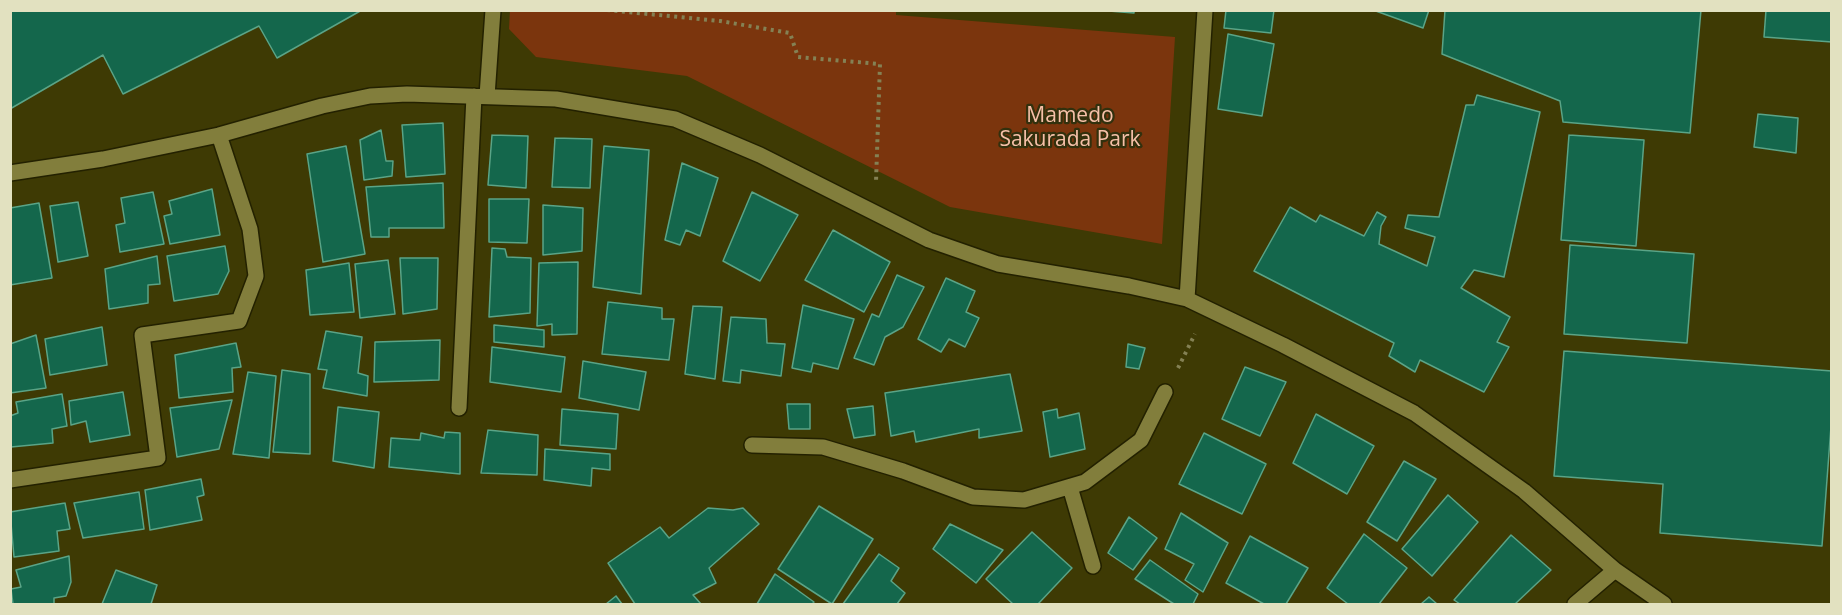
<!DOCTYPE html>
<html>
<head>
<meta charset="utf-8">
<style>
  body { margin:0 }
  #map { position:relative; width:1842px; height:615px; overflow:hidden; background:#3e3a04; font-family:"Open Sans",sans-serif }
  canvas { display:block }
  .frame { position:absolute; inset:0; border:12px solid #e2e1c0; pointer-events:none }
</style>
</head>
<body>
<div id="map">
<canvas width="1842" height="615"></canvas>
<div class="frame"></div>
</div>
<script>
const ctx = document.querySelector('canvas').getContext('2d');
ctx.lineJoin = 'round';
function fill(path, color) { ctx.fillStyle = color; ctx.fill(path, 'evenodd'); }
const toPath = rows => new Path2D(rows.map(r => 'M' + r).join(''));
function stroke(path, color, width, dash) { ctx.strokeStyle = color; ctx.lineWidth = width; ctx.lineCap = dash ? 'butt' : 'round'; ctx.setLineDash(dash || []); ctx.stroke(path); }
function write(font, color, halo, rows, align = 'center') {
  ctx.font = font + ' "Open Sans",sans-serif'; ctx.lineWidth = 4.5; ctx.setLineDash([]); ctx.textBaseline = 'middle'; ctx.strokeStyle = halo; ctx.fillStyle = color; for (const [text, x, y, turn = 0] of rows) {
    ctx.save(); ctx.translate(x, y); ctx.rotate((+turn || 0) * Math.PI / 180); ctx.textAlign = isNaN(turn) ? turn : align; if (halo) ctx.strokeText(text, 0, 0); ctx.fillText(text, 0, 0); ctx.restore();
  }
}
fill(toPath([
  [896,11,896,15,1175,37,1162,244,950,207,687,76,536,57,509,29,510,10]
]), '#7b350d');
const building = toPath([
  [10,10,362,10,277,58,259,26,123,94,103,55,10,109,10,10],
  [1096,10,1134,10,1134,13,1096,10],
  [1226,10,1274,10,1271,33,1224,28,1226,10],
  [1373,10,1429,10,1423,28,1373,10],
  [1445,10,1701,10,1690,133,1563,122,1560,101,1442,54,1445,10],
  [1766,10,1832,10,1832,42,1764,37,1766,10],
  [1228,34,1274,44,1262,116,1218,109,1228,34],
  [1477,95,1540,112,1504,277,1474,270,1461,288,1510,317,1497,342,1509,347,1484,392,1420,360,1415,372,1389,356,1394,343,1254,271,1290,207,1316,222,1320,215,1364,236,1377,212,1386,217,1381,226,1379,244,1427,266,1435,237,1405,228,1408,215,1439,217,1466,105,1474,105,1477,95],
  [1758,114,1798,118,1796,153,1754,147,1758,114],
  [443,123,445,174,406,177,402,125,443,123],
  [381,130,386,161,393,161,392,176,364,180,360,140,381,130],
  [492,135,528,136,526,188,488,185,492,135],
  [1569,135,1644,140,1636,246,1561,240,1569,135],
  [555,138,592,139,590,188,552,187,555,138],
  [346,146,365,254,323,262,307,154,346,146],
  [604,146,649,150,641,294,593,287,604,146],
  [682,163,718,178,700,236,686,230,680,245,665,240,682,163],
  [443,183,444,228,389,228,389,237,371,237,366,187,443,183],
  [212,189,220,235,170,244,164,216,172,214,169,201,212,189],
  [153,192,164,244,120,252,116,225,125,223,121,198,153,192],
  [752,192,798,215,760,281,723,261,752,192],
  [489,199,529,199,527,243,489,242,489,199],
  [78,202,88,256,58,262,50,206,78,202],
  [39,203,52,278,10,285,10,208,39,203],
  [543,205,583,208,582,251,543,255,543,205],
  [833,230,890,262,864,312,805,280,833,230],
  [1570,245,1694,254,1687,343,1564,334,1570,245],
  [225,246,229,271,218,294,174,301,167,256,225,246],
  [492,248,505,249,507,257,531,258,530,313,489,317,492,248],
  [157,256,160,284,148,285,148,303,109,309,105,269,157,256],
  [400,258,438,258,437,309,403,314,400,258],
  [388,260,395,314,360,318,355,264,388,260],
  [578,262,577,334,552,335,552,324,537,326,539,263,578,262],
  [349,263,354,312,310,315,306,270,349,263],
  [897,275,924,287,903,327,885,337,874,365,854,358,872,314,879,317,897,275],
  [946,278,975,291,966,312,979,318,965,347,949,339,941,352,918,339,946,278],
  [608,302,662,308,662,319,674,319,669,360,602,354,608,302],
  [803,305,854,319,838,369,813,363,811,372,792,368,803,305],
  [693,306,722,307,715,379,685,374,693,306],
  [731,317,766,319,767,343,785,344,781,376,741,370,740,383,723,381,731,317],
  [494,325,544,330,544,347,494,342,494,325],
  [102,327,107,365,50,375,45,339,102,327],
  [326,331,362,337,358,373,368,376,367,396,323,388,327,370,318,369,326,331],
  [36,335,46,388,10,393,10,344,36,335],
  [440,340,439,380,374,382,375,342,440,340],
  [236,343,241,367,232,368,233,392,179,398,175,355,236,343],
  [1128,344,1145,348,1139,369,1126,367,1128,344],
  [492,347,565,357,561,392,490,382,492,347],
  [1564,351,1832,371,1832,413,1822,546,1660,533,1663,484,1554,476,1564,351],
  [583,361,646,372,639,410,579,398,583,361],
  [1245,367,1286,382,1260,436,1222,419,1245,367],
  [282,370,310,374,310,454,273,452,282,370],
  [248,372,276,376,269,458,233,454,248,372],
  [1010,374,1022,431,979,438,979,429,916,442,914,431,891,436,885,393,1010,374],
  [123,392,130,435,90,442,86,421,71,425,69,401,123,392],
  [62,394,67,426,52,429,53,443,11,447,10,416,18,413,16,402,62,394],
  [232,400,219,449,177,457,170,408,232,400],
  [787,404,810,404,810,429,789,429,787,404],
  [873,406,875,435,854,438,847,409,873,406],
  [338,407,379,412,374,468,333,461,338,407],
  [562,409,618,414,616,449,560,445,562,409],
  [1057,409,1058,418,1079,413,1085,449,1050,457,1043,412,1057,409],
  [1316,414,1374,446,1347,494,1293,463,1316,414],
  [488,430,538,435,537,475,481,473,488,430],
  [445,432,460,433,460,474,389,467,391,438,420,440,421,433,444,438,445,432],
  [1204,433,1266,464,1242,514,1179,484,1204,433],
  [545,449,610,454,610,470,592,468,591,486,544,480,545,449],
  [1404,461,1436,479,1397,541,1367,522,1404,461],
  [201,479,204,495,197,497,202,520,150,530,145,490,201,479],
  [139,492,144,529,83,538,74,503,139,492],
  [1448,495,1478,522,1432,576,1402,549,1448,495],
  [65,503,70,529,57,531,59,551,14,557,10,512,65,503],
  [819,506,873,539,832,604,778,569,819,506],
  [708,508,733,510,743,508,759,524,709,568,716,583,693,595,701,604,635,604,608,563,660,527,669,538,708,508],
  [1181,513,1228,543,1203,592,1185,580,1194,564,1165,549,1181,513],
  [1129,517,1157,538,1133,570,1108,553,1129,517],
  [950,524,1003,550,976,583,933,549,950,524],
  [1032,532,1072,568,1038,604,1013,604,986,579,1032,532],
  [1364,534,1407,568,1379,604,1348,604,1327,588,1364,534],
  [1511,535,1551,570,1515,604,1460,604,1454,600,1511,535],
  [1250,536,1308,568,1286,604,1264,604,1226,583,1250,536],
  [879,554,899,568,891,581,905,593,897,604,843,604,879,554],
  [69,556,71,582,66,596,54,598,54,604,13,604,11,589,21,587,16,570,69,556],
  [1150,560,1198,594,1193,604,1174,604,1135,579,1150,560],
  [116,570,157,585,151,604,102,604,116,570],
  [775,574,814,602,812,604,757,604,775,574],
  [616,596,622,604,606,604,616,596],
  [1429,597,1437,604,1421,604,1429,597]
]);
fill(building, '#14674c');
stroke(building, '#5aa487', 1.5);
const minor = toPath([
  [487,96,493,10],
  [10,173,103,159,219,135,322,106,370,96,407,94,556,99,675,119,760,155,929,240,998,264,1129,286,1187,299,1283,345,1414,413,1524,491,1615,570,1664,604],
  [1187,299,1205,10],
  [459,408,474,96],
  [752,445,823,447,903,471,973,497,1024,500,1085,482,1141,440,1165,392],
  [10,480,158,458,142,335,239,321,256,276,250,229,219,135],
  [1070,487,1093,566],
  [1575,604,1615,570]
]);
stroke(minor, '#232100', 18);
stroke(toPath([
  [607,10,720,21,790,33,798,57,880,64,876,182],
  [1178,368,1195,334]
]), '#848154', 4, [3, 4.5]);
stroke(minor, '#827e3c', 15);
write('21px', '#f6c0a8', '#32300d', [
  ["Mamedo",1070,116],
  ["Sakurada Park",1070,140]
]);
</script>
</body>
</html>
